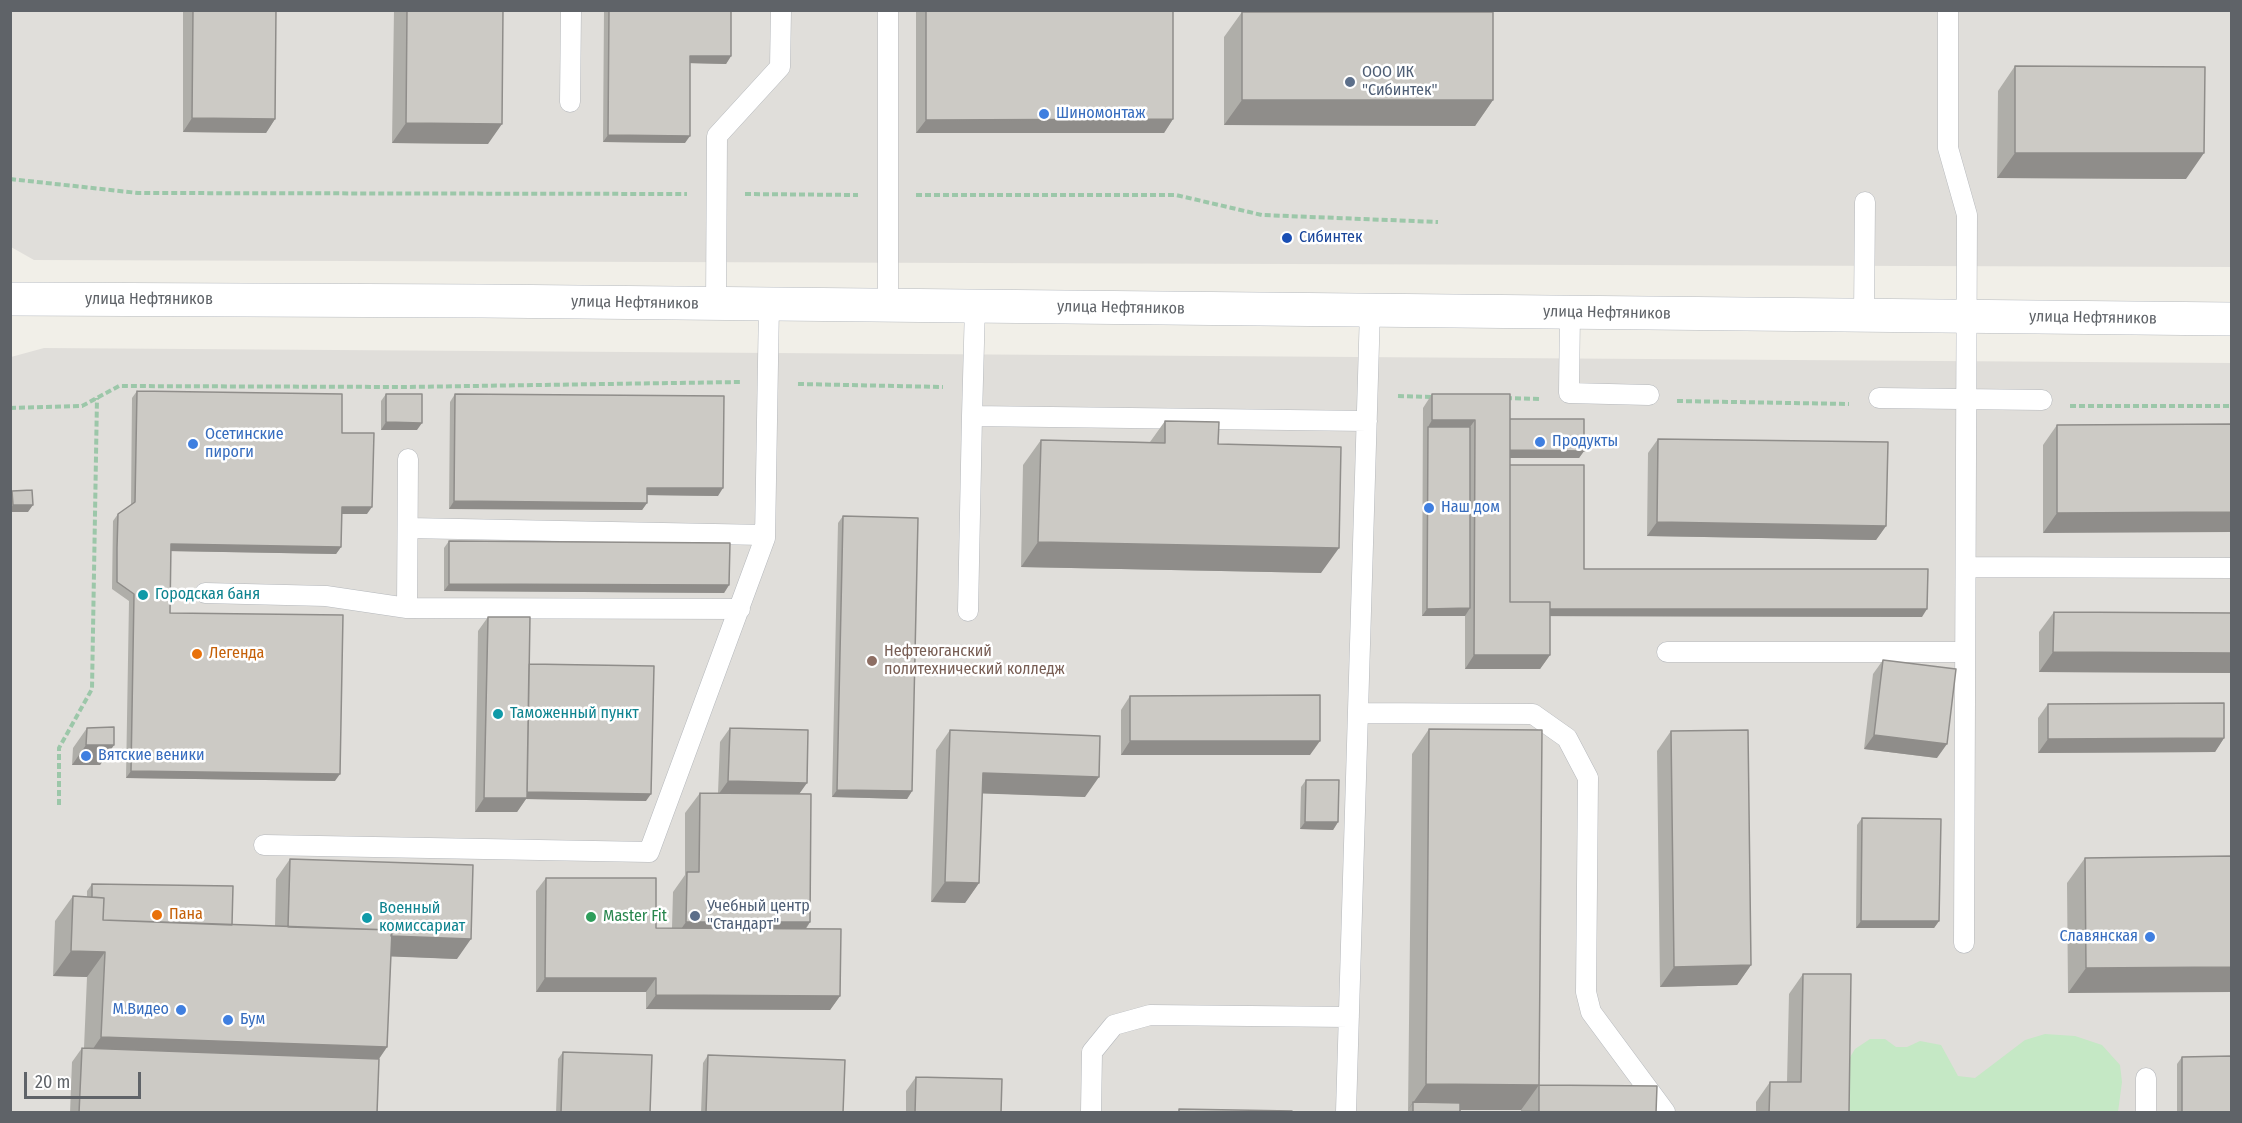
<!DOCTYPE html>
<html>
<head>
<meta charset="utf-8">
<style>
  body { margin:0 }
  #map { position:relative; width:2242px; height:1123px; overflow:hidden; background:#f1efe8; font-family:"Fira Sans Condensed",sans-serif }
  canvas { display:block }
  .frame { position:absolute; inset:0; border:12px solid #5f6368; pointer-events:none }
  .scale { position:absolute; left:24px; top:1072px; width:117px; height:27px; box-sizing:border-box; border:3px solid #5f6368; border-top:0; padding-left:8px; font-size:18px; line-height:21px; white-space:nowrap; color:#5f6368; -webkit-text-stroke:4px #fff; paint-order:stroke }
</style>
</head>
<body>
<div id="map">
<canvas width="2242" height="1123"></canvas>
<div class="frame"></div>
<div class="scale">20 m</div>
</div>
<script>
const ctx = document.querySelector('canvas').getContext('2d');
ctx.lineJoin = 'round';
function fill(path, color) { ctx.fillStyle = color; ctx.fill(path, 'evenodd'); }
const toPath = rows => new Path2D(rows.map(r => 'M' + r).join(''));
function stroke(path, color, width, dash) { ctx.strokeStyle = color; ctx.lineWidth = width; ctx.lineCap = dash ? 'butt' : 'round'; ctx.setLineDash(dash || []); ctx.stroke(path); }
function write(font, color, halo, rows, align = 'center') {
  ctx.font = font + ' "Fira Sans Condensed",sans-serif'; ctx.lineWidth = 5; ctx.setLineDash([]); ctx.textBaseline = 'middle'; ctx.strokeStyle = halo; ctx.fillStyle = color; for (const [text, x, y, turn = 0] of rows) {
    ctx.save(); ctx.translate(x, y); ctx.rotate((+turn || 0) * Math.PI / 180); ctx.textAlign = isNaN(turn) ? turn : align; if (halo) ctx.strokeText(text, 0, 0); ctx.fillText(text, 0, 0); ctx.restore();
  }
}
fill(toPath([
  [11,11,2231,11,2231,267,34,260,11,247],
  [44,348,2231,363,2231,1112,11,1112,11,357]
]), '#e0deda');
fill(toPath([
  [2045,1034,2075,1036,2102,1045,2120,1065,2122,1082,2118,1112,1848,1112,1846,1064,1855,1049,1870,1039,1885,1039,1896,1047,1907,1047,1920,1041,1941,1045,1958,1076,1975,1078,2025,1040]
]), '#c5e8c5');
const lane = toPath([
  [1948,10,1948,148,1967,215,1964,943],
  [570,102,571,10],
  [716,304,717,136,780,67,781,10],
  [888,305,888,10],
  [975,306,972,416,1367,421],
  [1570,312,1569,393,1649,395],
  [1864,315,1865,202],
  [1879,398,2042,400],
  [408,459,407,608,740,609],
  [408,528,765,535],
  [1966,567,2232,568],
  [205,593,326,596,407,608],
  [968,611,972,416],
  [1667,652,1965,652],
  [1359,713,1533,714,1567,738,1588,778,1586,992,1591,1012,1665,1112],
  [264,845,649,852,765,538,769,304],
  [2146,1078,2146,1112],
  [1091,1112,1092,1052,1114,1025,1150,1015,1349,1017],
  [1346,1112,1370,310]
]);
const secondary = toPath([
  [10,299,482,301,2232,319]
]);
stroke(lane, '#b5b8bc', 21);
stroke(secondary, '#b6babf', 34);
stroke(toPath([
  [10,179,138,193,687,194],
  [745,194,858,195],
  [916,195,1176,195,1262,215,1438,222],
  [798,384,943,387],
  [1398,396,1432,397],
  [1506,398,1540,399],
  [1677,401,1849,404],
  [2070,406,2232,406],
  [10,408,82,406,119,386,404,387,740,382],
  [59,805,59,748,92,689,97,398]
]), '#9cc7a9', 4, [6, 3]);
stroke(lane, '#fff', 20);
stroke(secondary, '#fff', 33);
fill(toPath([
  [183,10,276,10,275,119,266,133,183,132],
  [394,10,503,10,488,144,392,143],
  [604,10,731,10,731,56,726,64,690,63,685,143,603,142],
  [916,10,1173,10,1173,119,1164,133,916,133],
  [1242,12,1493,100,1475,126,1224,125,1224,37],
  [2015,66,2186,179,1997,178,1998,91],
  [137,391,342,433,367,514,342,514,341,547,336,554,171,551,170,613,335,781,126,778,129,601,112,589,113,521,118,514,131,506,132,398],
  [386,394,417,430,381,430,381,401],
  [455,394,718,496,647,495,647,503,642,510,449,509,450,402],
  [1432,394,1510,419,1584,451,1579,458,1510,458,1510,465,1584,569,1922,617,1550,616,1550,655,1540,669,1465,669,1465,616,1422,616,1423,408],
  [1165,421,1218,444,1321,573,1021,567,1023,465,1041,440,1150,442],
  [2232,424,2043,533,2043,445,2057,425],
  [1658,439,1886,526,1876,540,1647,536,1648,453],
  [12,491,28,512,10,512,10,493],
  [843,516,912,791,907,799,832,797,838,523],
  [449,541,729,585,724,593,444,591,444,548],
  [2054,612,2232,613,2232,673,2039,672,2039,632],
  [488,617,529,664,646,801,526,799,517,812,475,812,478,631],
  [1883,660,1937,758,1864,749,1873,674],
  [1130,696,1310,755,1121,755,1121,710],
  [2048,704,2224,738,2215,752,2038,753,2038,718],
  [87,728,114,745,100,765,72,765,73,748],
  [730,728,799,794,810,922,806,929,840,996,830,1010,646,1009,646,992,536,992,536,891,546,878,656,928,672,928,673,892,685,875,685,813,700,793,718,793,720,742],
  [1429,729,1539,1085,1656,1113,1521,1113,1521,1110,1460,1110,1460,1113,1408,1113,1412,754],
  [950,730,1085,797,982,793,979,883,965,903,931,902,936,750],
  [1671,731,1751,965,1737,985,1660,987,1657,751],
  [1306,780,1338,822,1333,830,1300,829,1301,787],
  [1862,818,1939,921,1934,928,1856,928,1857,825],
  [2232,856,2068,993,2067,883,2085,858],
  [290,859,457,959,391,956,387,1047,379,1059,377,1113,70,1113,72,1062,82,1048,84,1048,87,977,53,976,55,921,73,896,87,897,87,891,92,884,232,925,275,926,276,879],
  [1803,974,1849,1113,1756,1113,1756,1102,1770,1082,1787,1082,1789,994],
  [563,1052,650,1113,556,1113,558,1059],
  [708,1055,843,1113,701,1113,703,1063],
  [2182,1057,2232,1113,2177,1113,2177,1064],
  [916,1077,1001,1113,906,1113,906,1091]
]), '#afaea9');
fill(toPath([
  [690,56,731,56,726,64,685,63],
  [1242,100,1493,100,1475,126,1224,125],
  [192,118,275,119,266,133,183,132],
  [1173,119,1164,133,916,133,926,120],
  [406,123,502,124,488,144,392,143],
  [608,135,690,136,685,143,603,142],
  [2015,153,2204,153,2186,179,1997,178],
  [1432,420,1475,420,1465,434,1428,427],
  [386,422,422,423,417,430,381,430],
  [1505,450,1584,451,1579,458,1500,458],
  [647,488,723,488,718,496,642,495],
  [454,501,647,503,642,510,449,509],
  [13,505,33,505,28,512,10,512,10,508],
  [342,507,372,507,367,514,337,514],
  [2232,512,2232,532,2043,533,2057,513],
  [1657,522,1886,526,1876,540,1647,536],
  [1038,542,1339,548,1321,573,1021,567],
  [171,544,341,547,336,554,166,551],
  [449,584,729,585,724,593,444,591],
  [1470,608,1465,616,1422,616,1427,609],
  [1505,609,1927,609,1922,617,1500,616],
  [2053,652,2232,653,2232,673,2039,672],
  [1474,655,1550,655,1540,669,1465,669],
  [1874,735,1947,744,1937,758,1864,749],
  [2224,738,2215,752,2038,753,2048,739],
  [1130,741,1320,741,1310,755,1121,755],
  [86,745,114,745,100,765,72,765],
  [131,771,340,774,335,781,126,778],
  [983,773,1099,777,1085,797,969,793],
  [728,781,807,783,797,797,718,795],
  [837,790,912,791,907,799,832,797],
  [522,792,651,794,646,801,526,799,517,812,475,812,484,798],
  [1305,822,1338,822,1333,830,1300,829],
  [945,882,979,883,965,903,931,902],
  [1861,921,1939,921,1934,928,1856,928],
  [686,922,810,922,796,942,672,942],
  [288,932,471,939,457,959,274,952],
  [71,951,105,952,87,977,53,976],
  [1751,965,1737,985,1660,987,1674,967],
  [2232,967,2232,992,2068,993,2086,968],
  [545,978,656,978,646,992,536,992],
  [656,995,840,996,830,1010,646,1009],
  [101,1037,387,1047,369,1073,84,1062],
  [1426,1084,1539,1085,1521,1110,1413,1110,1413,1102,1408,1110]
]), '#8f8d8a');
const building = toPath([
  [193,10,276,10,275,119,192,118,193,10],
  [407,10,503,10,502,124,406,123,407,10],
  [609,10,731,10,731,56,690,56,690,136,608,135,609,10],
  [926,10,1173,10,1173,119,926,120,926,10],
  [1242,12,1493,12,1493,100,1242,100,1242,12],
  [2015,66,2205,67,2204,153,2015,153,2015,66],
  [137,391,342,394,342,433,374,433,372,507,342,507,341,547,171,544,170,613,343,615,340,774,131,771,134,594,117,582,117,548,118,514,135,502,137,391],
  [386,394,422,394,422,423,386,422,386,394],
  [455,394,724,396,723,488,647,488,647,503,454,501,455,394],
  [1432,394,1510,394,1510,602,1550,602,1550,655,1474,655,1475,420,1432,420,1432,394],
  [1510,419,1584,419,1584,451,1510,450,1510,419],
  [1165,421,1219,422,1218,444,1341,447,1339,548,1038,542,1041,440,1165,443,1165,421],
  [2232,424,2232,512,2057,513,2057,425,2232,424],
  [1428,427,1470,427,1470,608,1427,609,1428,427],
  [1658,439,1888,442,1886,526,1657,522,1658,439],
  [1510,465,1584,465,1584,569,1928,569,1927,609,1550,609,1550,602,1510,602,1510,465],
  [32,490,33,505,13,505,12,491,32,490],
  [843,516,918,518,912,791,837,790,843,516],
  [449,541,730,543,729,585,449,584,449,541],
  [2054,612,2232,613,2232,653,2053,652,2054,612],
  [488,617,530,617,527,798,484,798,488,617],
  [1883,660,1956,669,1947,744,1874,735,1883,660],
  [529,664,654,666,651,794,527,792,529,664],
  [1320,695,1320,741,1130,741,1130,696,1320,695],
  [2224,703,2224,738,2048,739,2048,704,2224,703],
  [114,727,114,745,86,745,87,728,114,727],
  [730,728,808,730,807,783,728,781,730,728],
  [1429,729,1542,730,1539,1085,1426,1084,1429,729],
  [950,730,1100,736,1099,777,983,773,979,883,945,882,950,730],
  [1748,730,1751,965,1674,967,1671,731,1748,730],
  [1306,780,1339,780,1338,822,1305,822,1306,780],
  [700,793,811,794,810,922,686,922,687,872,699,872,700,793],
  [1862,818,1941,819,1939,921,1861,921,1862,818],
  [2232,856,2232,967,2086,968,2085,858,2232,856],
  [290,859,473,865,471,939,391,936,392,930,288,927,290,859],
  [546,878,656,878,656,928,841,929,840,996,656,995,656,978,545,978,546,878],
  [92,884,233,886,232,925,103,920,104,898,92,897,92,884],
  [73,896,104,898,103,920,392,930,387,1047,101,1037,105,952,71,951,73,896],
  [1803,974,1851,974,1849,1113,1769,1113,1770,1082,1801,1082,1803,974],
  [82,1048,379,1059,377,1113,79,1113,82,1048],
  [563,1052,652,1055,650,1113,561,1113,563,1052],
  [708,1055,845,1060,843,1113,706,1113,708,1055],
  [2232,1056,2232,1113,2182,1113,2182,1057,2232,1056],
  [916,1077,1002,1079,1001,1113,915,1113,916,1077],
  [1539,1085,1657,1086,1656,1113,1539,1113,1539,1085],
  [1413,1102,1460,1103,1460,1113,1413,1113,1413,1102],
  [1179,1109,1292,1111,1292,1113,1179,1113,1179,1109]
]);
fill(building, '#cccac5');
stroke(building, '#8f8d8a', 1.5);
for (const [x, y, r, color] of [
  [1350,82,6,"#5c6f8a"],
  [1044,114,6,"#3f7fe0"],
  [1287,238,6,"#1a4fb4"],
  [1540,442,6,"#3f7fe0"],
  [193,444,6,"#3f7fe0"],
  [1429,508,6,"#3f7fe0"],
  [143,595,6,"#0f9aa8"],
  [197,654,6,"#e8710a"],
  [872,661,6,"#8d6e63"],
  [498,714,6,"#0f9aa8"],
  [86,756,6,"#3f7fe0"],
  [157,915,6,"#e8710a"],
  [695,916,6,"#5c6f8a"],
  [591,917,6,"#2e9e5b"],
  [367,918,6,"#0f9aa8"],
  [2150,937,6,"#3f7fe0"],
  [181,1010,6,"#3f7fe0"],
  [228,1020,6,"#3f7fe0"]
]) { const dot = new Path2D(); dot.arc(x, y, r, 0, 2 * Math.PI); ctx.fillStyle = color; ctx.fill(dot); stroke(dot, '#fff', 2); }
write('16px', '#4e5e75', '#fff', [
  ["ООО ИК",1362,73],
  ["\"Сибинтек\"",1362,91],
  ["Учебный центр",707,907],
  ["\"Стандарт\"",707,925]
], 'left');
write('16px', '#366cbe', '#fff', [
  ["Шиномонтаж",1056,114],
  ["Осетинские",205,435],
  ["пироги",205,453],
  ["Продукты",1552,442],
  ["Наш дом",1441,508],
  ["Вятские веники",98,756],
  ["Славянская",2138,937,"right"],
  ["М.Видео",169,1010,"right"],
  ["Бум",240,1020]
], 'left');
write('16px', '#164399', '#fff', [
  ["Сибинтек",1299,238]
], 'left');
write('16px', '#5f6368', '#fff', [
  ["улица Нефтяников",149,300],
  ["улица Нефтяников",635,303,1],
  ["улица Нефтяников",1121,308,1],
  ["улица Нефтяников",1607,313,1],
  ["улица Нефтяников",2093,318,1]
]);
write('16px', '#0d838f', '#fff', [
  ["Городская баня",155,595],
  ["Таможенный пункт",510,714],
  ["Военный",379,909],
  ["комиссариат",379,927]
], 'left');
write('16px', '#785e54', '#fff', [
  ["Нефтеюганский",884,652],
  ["политехнический колледж",884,670]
], 'left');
write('16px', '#c56008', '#fff', [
  ["Легенда",209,654],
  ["Пана",169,915]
], 'left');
write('16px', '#27864d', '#fff', [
  ["Master Fit",603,917]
], 'left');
</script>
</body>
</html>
